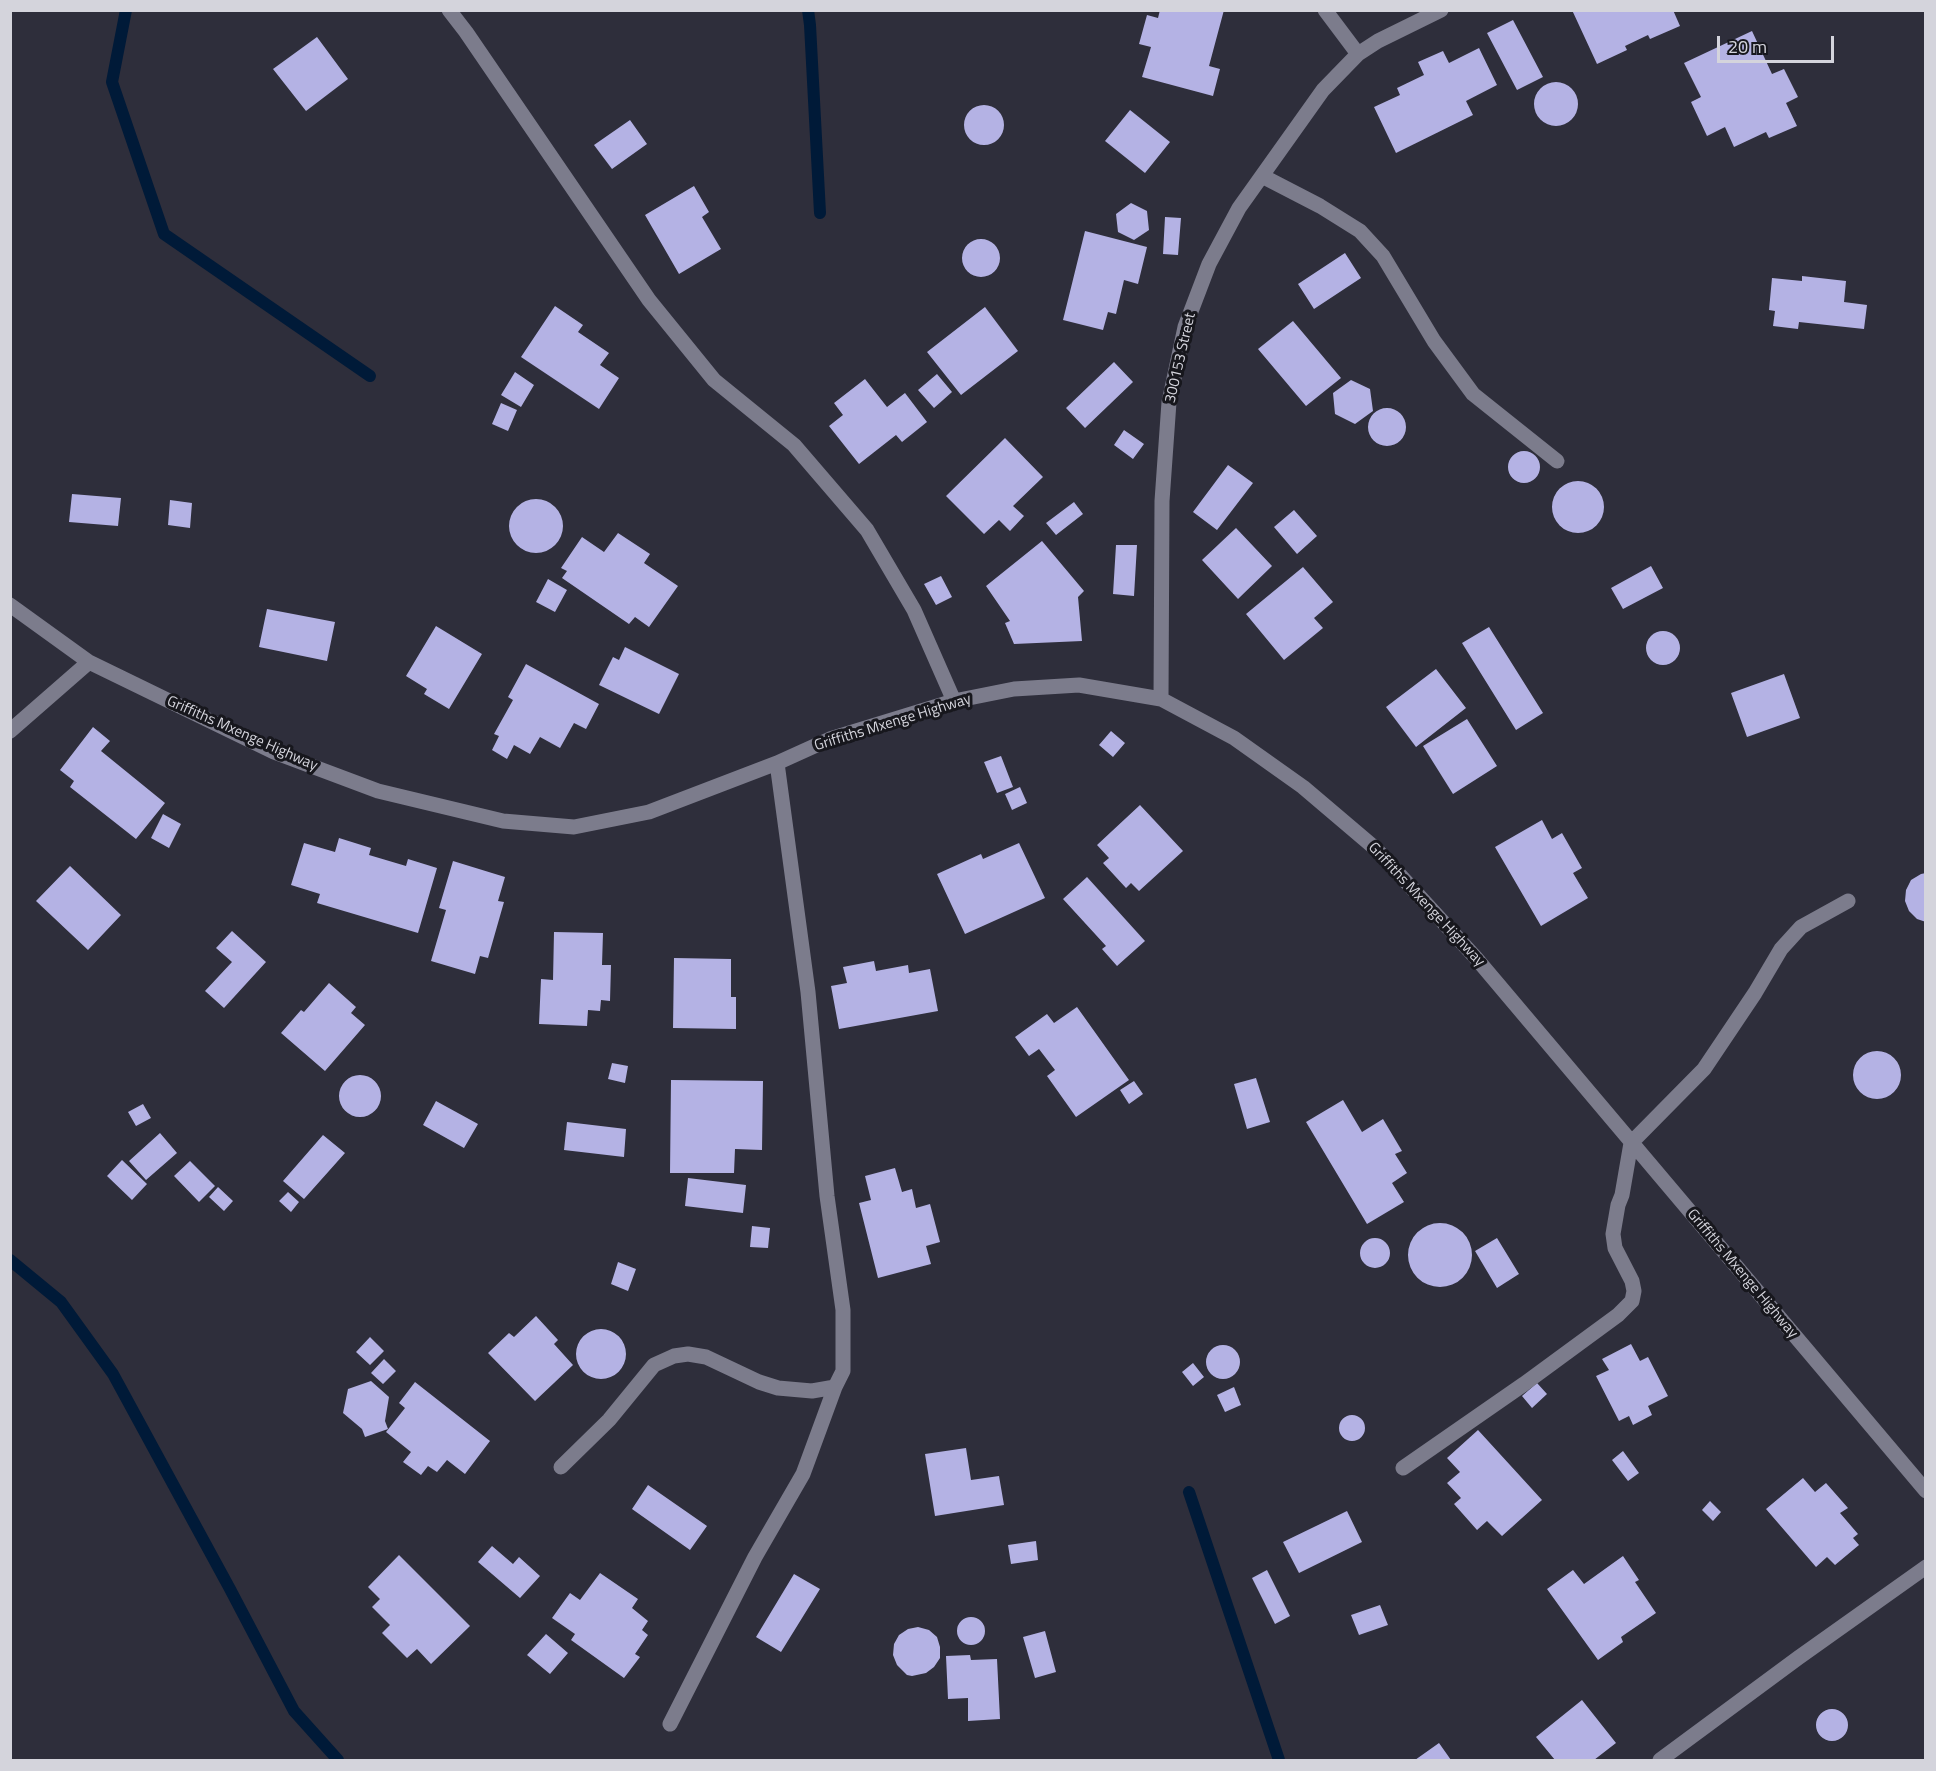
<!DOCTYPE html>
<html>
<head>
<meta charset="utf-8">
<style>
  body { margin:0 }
  #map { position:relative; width:1936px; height:1771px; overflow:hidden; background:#2e2e3b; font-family:"Titillium Web",sans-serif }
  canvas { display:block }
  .frame { position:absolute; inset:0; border:12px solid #d4d4dc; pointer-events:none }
  .scale { position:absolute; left:1717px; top:36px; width:117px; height:27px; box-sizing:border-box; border:3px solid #d4d4dc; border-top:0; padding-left:8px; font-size:18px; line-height:21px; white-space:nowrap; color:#d4d4dc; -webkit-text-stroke:4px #17171d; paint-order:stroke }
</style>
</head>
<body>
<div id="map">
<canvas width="1936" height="1771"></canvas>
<div class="frame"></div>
<div class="scale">20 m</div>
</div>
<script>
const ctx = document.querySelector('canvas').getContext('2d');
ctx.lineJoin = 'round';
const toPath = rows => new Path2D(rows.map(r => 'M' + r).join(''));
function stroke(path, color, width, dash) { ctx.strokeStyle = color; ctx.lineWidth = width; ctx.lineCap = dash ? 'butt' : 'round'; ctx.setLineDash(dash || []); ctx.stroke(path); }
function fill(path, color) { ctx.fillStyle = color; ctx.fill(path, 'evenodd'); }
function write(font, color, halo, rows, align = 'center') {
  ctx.font = font + ' "Titillium Web",sans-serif'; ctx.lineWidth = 6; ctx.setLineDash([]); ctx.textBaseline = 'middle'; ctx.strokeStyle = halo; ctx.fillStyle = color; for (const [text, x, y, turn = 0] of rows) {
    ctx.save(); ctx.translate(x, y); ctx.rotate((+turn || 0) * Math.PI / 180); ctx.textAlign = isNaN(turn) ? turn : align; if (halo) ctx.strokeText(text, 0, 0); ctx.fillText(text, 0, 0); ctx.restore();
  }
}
stroke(toPath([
  [126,10,112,82,164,234,370,376],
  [808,10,810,25,820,213],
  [10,1260,61,1302,113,1374,230,1589,294,1711,338,1760],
  [1189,1492,1279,1760]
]), '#001a38', 12);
fill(toPath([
  [1160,10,1224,10,1209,66,1220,69,1213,96,1142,77,1151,47,1139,44,1147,15,1158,18],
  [1572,10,1673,10,1680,26,1650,39,1648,35,1625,46,1627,50,1597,64],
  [1513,20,1543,77,1517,90,1487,33],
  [1752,31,1772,74,1784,69,1798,97,1786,103,1797,126,1769,138,1766,132,1734,147,1725,127,1707,136,1691,102,1701,97,1684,63],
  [317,37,348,79,306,111,273,69],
  [1479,48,1497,85,1466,101,1473,115,1396,153,1374,107,1400,95,1397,88,1424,75,1418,62,1443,51,1449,63],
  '1534 104a22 22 0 1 1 44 0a22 22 0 1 1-44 0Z',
  '964 125a20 20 0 1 1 40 0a20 20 0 1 1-40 0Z',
  [1130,110,1170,142,1145,173,1105,141],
  [630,120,647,144,612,169,594,145],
  [694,186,709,212,702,217,721,249,679,274,645,215],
  [1131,203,1147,211,1149,230,1134,240,1118,232,1116,214],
  [1165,217,1181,218,1178,255,1163,254],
  [1085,231,1147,247,1138,284,1124,280,1116,314,1108,312,1103,330,1063,320],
  '962 258a19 19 0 1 1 38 0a19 19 0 1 1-38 0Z',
  [1345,253,1361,278,1314,309,1298,284],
  [1802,276,1846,281,1844,302,1867,305,1864,329,1799,322,1798,329,1773,326,1775,311,1769,310,1772,278,1802,281],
  [555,306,583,325,578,332,609,353,600,365,619,378,599,409,521,357],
  [985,307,1018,351,961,395,927,352],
  [1293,321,1341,378,1306,406,1258,349],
  [1114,362,1133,382,1085,428,1066,408],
  [515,372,534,385,521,407,501,395],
  [937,374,952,392,934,408,918,390],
  [865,379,887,407,905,393,927,422,902,442,896,435,859,464,829,426,843,415,834,403],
  [1351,380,1370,389,1373,411,1355,424,1335,414,1333,393],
  [501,403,517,410,508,431,492,424],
  '1368 427a19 19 0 1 1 38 0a19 19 0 1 1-38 0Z',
  [1124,430,1144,444,1133,459,1114,445],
  [1005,438,1043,477,1013,506,1024,516,1010,531,999,520,984,534,946,496],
  '1508 467a16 16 0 1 1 32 0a16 16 0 1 1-32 0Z',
  [1228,465,1253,483,1217,530,1193,512],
  '1552 507a26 26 0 1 1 52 0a26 26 0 1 1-52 0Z',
  [72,494,121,498,118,526,69,522],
  '509 526a27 27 0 1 1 54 0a27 27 0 1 1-54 0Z',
  [170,500,192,503,190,528,168,525],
  [1074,502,1083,514,1056,535,1046,523],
  [1294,510,1317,536,1297,554,1274,527],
  [1236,528,1272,566,1238,599,1202,560],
  [618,533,650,554,644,563,678,586,649,627,635,617,629,624,562,578,567,571,561,568,582,537,604,552],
  [1042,541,1084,591,1078,597,1082,641,1014,644,1005,623,1010,621,986,586],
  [1116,545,1137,545,1134,596,1113,594],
  [1651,566,1663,588,1623,609,1611,588],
  [1303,567,1333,602,1314,618,1323,628,1284,660,1246,614],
  [941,576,952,597,936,605,924,584],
  [548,579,567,590,555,612,536,602],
  [267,609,335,622,327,661,259,647],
  [436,626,482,654,449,709,424,694,427,689,406,676],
  [1489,627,1543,713,1516,730,1462,643],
  '1646 648a17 17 0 1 1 34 0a17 17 0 1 1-34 0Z',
  [625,647,679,674,659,714,599,685,613,657,619,660],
  [526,664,599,704,586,729,574,723,560,748,540,737,530,754,514,745,507,759,492,750,499,736,494,734,513,700,508,697],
  [1436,669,1466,708,1416,747,1386,707],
  [1784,674,1800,718,1747,737,1731,693],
  [1467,719,1497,766,1453,794,1423,746],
  [93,727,110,741,101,751,165,803,136,839,70,787,74,781,60,770],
  [1111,731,1125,743,1113,757,1099,745],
  [1001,756,1013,787,997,793,984,762],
  [1020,787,1027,803,1012,810,1005,794],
  [1140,805,1183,851,1139,891,1131,883,1126,888,1103,863,1109,858,1097,845],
  [163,814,181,824,169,848,151,838],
  [1542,820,1552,839,1562,833,1582,868,1573,873,1588,898,1541,926,1495,847],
  [339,838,371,848,369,855,406,866,408,859,437,868,418,933,317,903,320,894,291,885,304,843,335,852],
  [1019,843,1045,898,965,934,937,874,981,854,983,859],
  [453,861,505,877,498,901,504,902,488,958,480,956,475,974,431,961,446,910,439,908],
  [70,866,121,915,88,950,36,901],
  [1926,873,1926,922,1917,919,1909,911,1905,901,1906,890,1911,880,1921,874],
  [1087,877,1145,941,1117,966,1102,949,1106,946,1063,899],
  [232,931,266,962,224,1008,205,991,232,962,216,948],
  [554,932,603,933,602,965,611,965,610,1001,601,1000,600,1011,588,1010,587,1026,539,1024,541,979,553,980],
  [674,958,731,959,731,997,736,997,736,1029,673,1028],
  [874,961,876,971,908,965,909,973,930,969,938,1011,839,1029,831,986,847,983,843,967],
  [329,983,356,1007,351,1013,365,1025,325,1071,281,1033,301,1010,304,1012],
  [1077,1007,1129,1080,1076,1117,1047,1076,1055,1070,1039,1049,1029,1056,1015,1037,1047,1014,1054,1023],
  '1853 1075a24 24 0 1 1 48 0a24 24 0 1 1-48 0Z',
  [612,1063,628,1066,625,1083,608,1079],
  '339 1096a21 21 0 1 1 42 0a21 21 0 1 1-42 0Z',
  [1256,1078,1270,1122,1247,1129,1234,1084],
  [671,1080,763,1081,762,1150,735,1149,734,1173,670,1173],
  [1134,1081,1143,1094,1129,1104,1120,1090],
  [1343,1100,1362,1132,1383,1119,1402,1151,1395,1154,1407,1173,1392,1183,1404,1202,1367,1224,1306,1122],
  [436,1101,478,1124,464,1148,423,1125],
  [143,1104,151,1118,136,1126,128,1112],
  [567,1122,626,1129,624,1157,564,1150],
  [160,1133,177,1153,146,1180,129,1161],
  [323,1135,345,1153,304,1199,283,1181],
  [122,1160,147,1184,132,1200,107,1176],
  [190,1161,215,1186,199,1202,174,1176],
  [895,1168,902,1192,912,1189,916,1208,930,1204,940,1242,926,1246,931,1264,878,1278,859,1203,871,1200,865,1176],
  [688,1178,746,1185,743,1213,685,1206],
  [218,1187,233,1201,224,1211,209,1197],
  [288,1192,299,1202,291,1212,279,1201],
  '1408 1255a32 32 0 1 1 64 0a32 32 0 1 1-64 0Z',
  [752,1226,770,1228,768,1248,750,1247],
  '1360 1253a15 15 0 1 1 30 0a15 15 0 1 1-30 0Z',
  [1497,1238,1519,1274,1497,1288,1475,1251],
  [618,1262,636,1269,628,1291,611,1284],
  [536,1316,558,1340,554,1344,573,1365,535,1401,488,1353,509,1333,514,1337],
  '576 1354a25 25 0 1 1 50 0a25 25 0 1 1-50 0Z',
  [370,1337,384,1351,370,1365,356,1352],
  [1631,1344,1640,1361,1648,1357,1668,1396,1648,1406,1652,1415,1633,1425,1629,1416,1619,1421,1596,1376,1609,1370,1602,1359],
  '1206 1362a17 17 0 1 1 34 0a17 17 0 1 1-34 0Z',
  [384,1359,396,1371,383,1384,371,1373],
  [1193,1363,1204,1377,1193,1386,1182,1372],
  [371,1381,389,1397,385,1421,388,1429,365,1437,362,1429,343,1413,348,1389],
  [415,1382,490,1441,465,1474,447,1460,437,1472,428,1466,421,1475,403,1462,411,1452,386,1432,405,1408,399,1403],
  [1537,1383,1547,1394,1532,1408,1522,1396],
  [1234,1387,1241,1405,1225,1412,1217,1395],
  '1339 1428a13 13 0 1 1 26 0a13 13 0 1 1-26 0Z',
  [1478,1430,1542,1500,1502,1536,1487,1521,1477,1530,1454,1504,1461,1498,1447,1483,1460,1472,1447,1458],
  [966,1448,971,1480,999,1476,1004,1505,935,1516,925,1454],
  [1623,1451,1639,1473,1628,1481,1612,1460],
  [1803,1478,1815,1492,1826,1483,1848,1508,1840,1513,1858,1534,1853,1538,1859,1545,1835,1565,1827,1557,1816,1567,1766,1509],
  [648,1485,707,1526,690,1550,632,1509],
  [1710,1501,1721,1512,1713,1521,1702,1510],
  [1347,1511,1362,1542,1299,1573,1283,1542],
  [1036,1541,1038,1560,1011,1564,1008,1545],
  [492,1546,513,1564,519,1557,540,1576,520,1598,478,1562],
  [399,1555,470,1626,431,1664,417,1649,407,1658,382,1633,390,1625,372,1607,380,1599,368,1587],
  [1623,1556,1639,1580,1635,1582,1656,1613,1621,1637,1623,1642,1598,1660,1547,1589,1573,1570,1584,1584],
  [1267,1570,1290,1616,1275,1624,1252,1578],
  [600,1573,638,1599,632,1608,648,1621,642,1630,648,1635,635,1654,640,1657,624,1678,571,1640,575,1634,552,1618,570,1593,580,1600],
  [794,1574,820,1589,781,1652,756,1637],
  [1380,1605,1388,1625,1359,1635,1351,1615],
  '957 1631a14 14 0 1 1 28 0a14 14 0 1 1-28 0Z',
  [918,1627,929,1630,937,1637,940,1647,940,1658,934,1667,926,1673,912,1676,907,1675,897,1665,893,1655,894,1644,899,1635,908,1629],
  [1045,1631,1056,1672,1035,1678,1023,1637],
  [546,1634,568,1653,550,1674,527,1655],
  [970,1655,971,1660,997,1659,1000,1719,968,1721,968,1698,948,1699,946,1656],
  [1582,1700,1616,1743,1594,1760,1555,1760,1536,1737],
  '1816 1725a16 16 0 1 1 32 0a16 16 0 1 1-32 0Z',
  [1439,1743,1451,1760,1415,1760]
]), '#b4b2e4');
stroke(toPath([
  [449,10,466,32,649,300,714,380,794,445,867,530,914,610,954,701],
  [1325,10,1358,54],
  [1262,176,1320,206,1360,231,1383,256,1434,341,1473,394,1557,461],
  [10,605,89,662,274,752,378,791,503,821,574,827,649,812,777,763,830,739,954,701,1014,689,1079,685,1161,699,1234,738,1303,787,1376,849,1476,958,1926,1491],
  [1161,699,1162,501,1169,402,1185,327,1209,264,1239,208,1323,90,1358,54,1378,41,1441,10],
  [10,731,89,662],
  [561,1467,609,1420,654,1365,674,1356,688,1354,706,1357,759,1382,778,1388,812,1391,835,1387],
  [1403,1468,1524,1384,1618,1315,1632,1301,1634,1291,1632,1281,1615,1248,1613,1234,1618,1205,1622,1195,1631,1143,1704,1069,1755,993,1781,949,1801,927,1848,901],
  [670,1724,755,1557,803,1474,835,1387,843,1371,843,1310,827,1196,808,992,777,763],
  [1660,1760,1798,1658,1926,1567]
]), '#7c7c8c', 15);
write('15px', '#d4d4dc', '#17171d', [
  ["300153 Street",1181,358,-77],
  ["Griffiths Mxenge Highway",893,723,-17],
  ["Griffiths Mxenge Highway",242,734,24],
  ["Griffiths Mxenge Highway",1426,905,47],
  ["Griffiths Mxenge Highway",1742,1274,50]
]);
</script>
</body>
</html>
